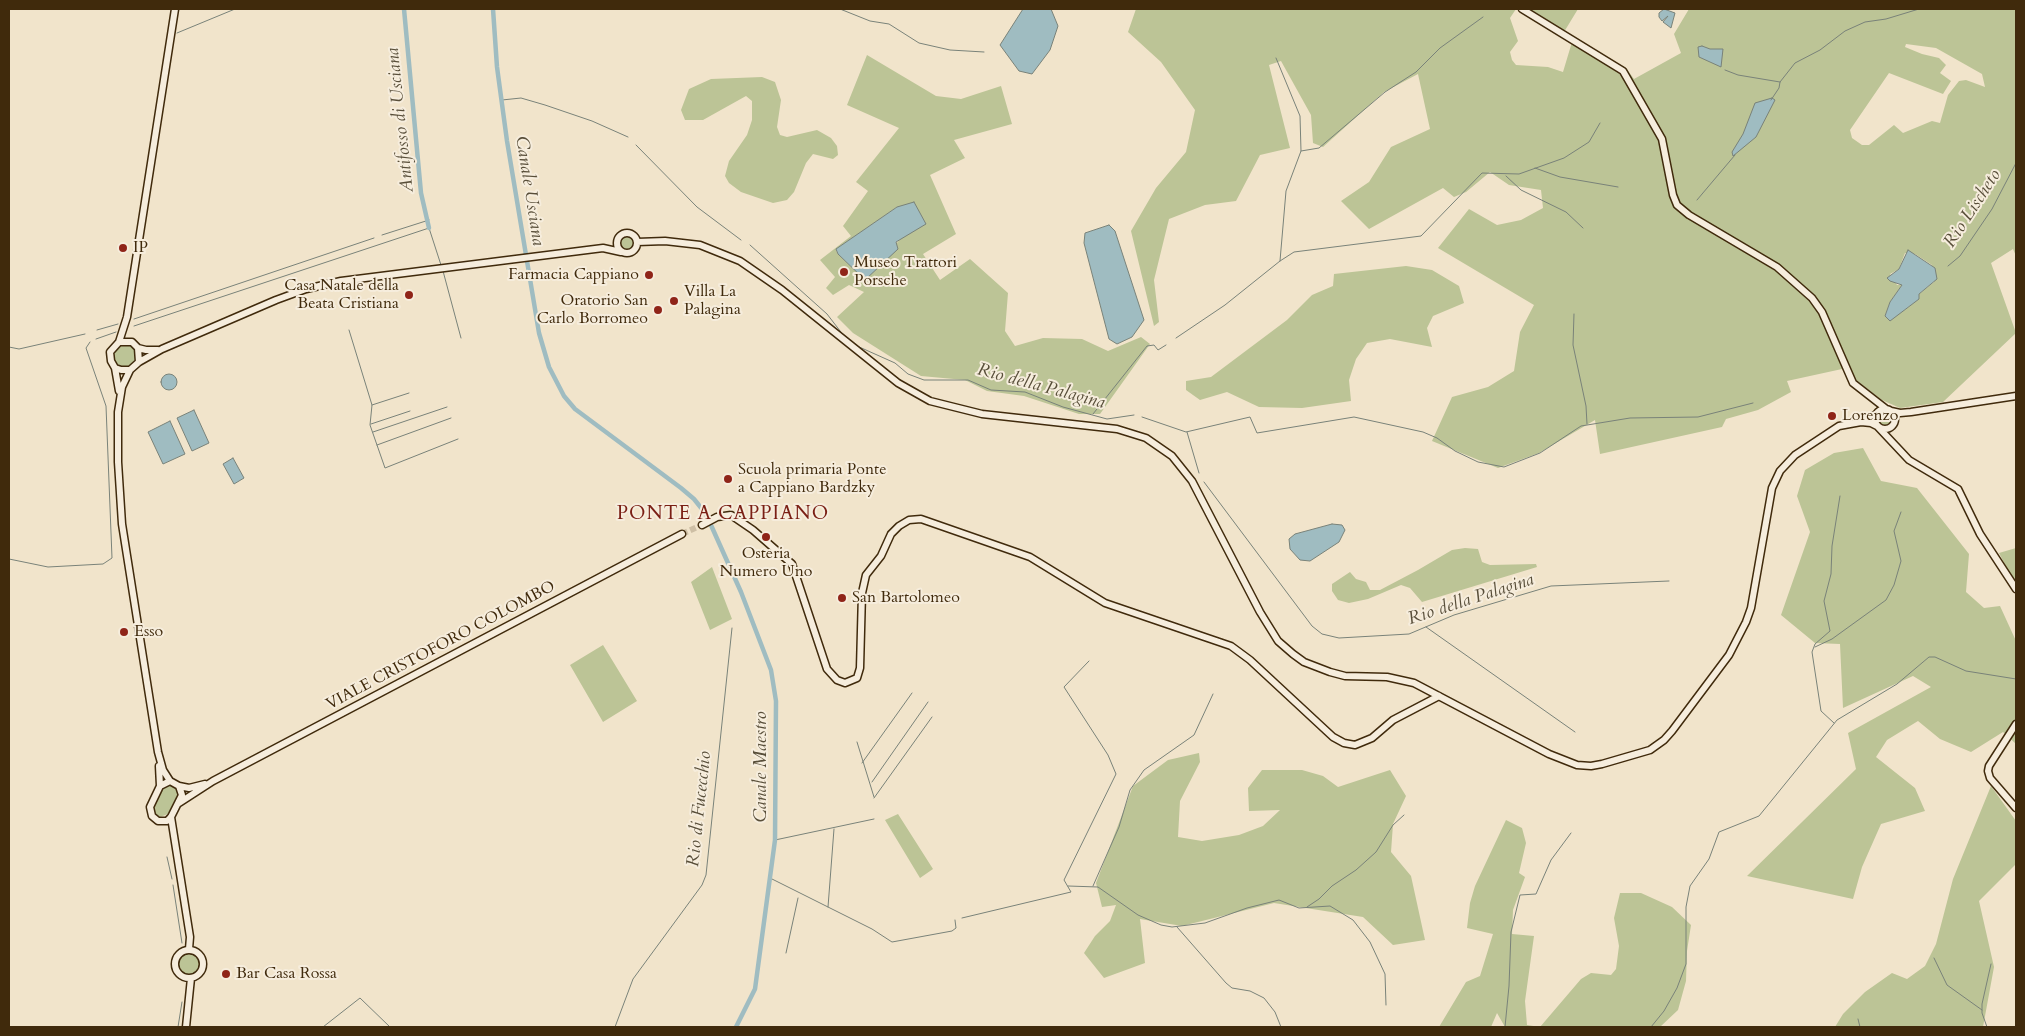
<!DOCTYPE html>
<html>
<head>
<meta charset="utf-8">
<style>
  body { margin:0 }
  #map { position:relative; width:2025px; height:1036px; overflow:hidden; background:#f1e4cb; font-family:Cardo,serif }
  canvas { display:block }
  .frame { position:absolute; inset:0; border:10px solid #402a0c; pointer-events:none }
</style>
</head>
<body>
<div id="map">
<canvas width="2025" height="1036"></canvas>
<div class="frame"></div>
</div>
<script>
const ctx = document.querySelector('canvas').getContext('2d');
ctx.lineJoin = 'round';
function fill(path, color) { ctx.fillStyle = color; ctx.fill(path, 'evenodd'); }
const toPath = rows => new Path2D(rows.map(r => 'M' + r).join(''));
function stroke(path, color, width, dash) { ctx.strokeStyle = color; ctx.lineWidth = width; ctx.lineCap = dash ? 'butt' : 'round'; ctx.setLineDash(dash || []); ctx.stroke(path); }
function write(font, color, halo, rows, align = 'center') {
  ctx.font = font + ' Cardo,serif'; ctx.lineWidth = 4; ctx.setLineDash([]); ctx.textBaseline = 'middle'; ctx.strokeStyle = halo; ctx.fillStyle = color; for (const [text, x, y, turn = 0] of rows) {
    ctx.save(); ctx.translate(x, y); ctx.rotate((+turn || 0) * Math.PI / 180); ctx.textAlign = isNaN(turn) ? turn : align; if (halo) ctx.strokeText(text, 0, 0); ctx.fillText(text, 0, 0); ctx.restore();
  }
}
fill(toPath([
  [1136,9,1516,9,1510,18,1518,41,1510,52,1512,60,1516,65,1548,67,1563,72,1572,42,1518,9,1578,9,1564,32,1626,68,1634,79,1681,53,1674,34,1689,9,2016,9,2016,256,2013,249,1991,263,2016,333,1943,402,1900,408,1882,400,1842,369,1787,381,1791,392,1758,410,1726,419,1722,427,1600,454,1595,420,1539,453,1498,468,1432,441,1452,397,1488,387,1514,371,1520,332,1534,305,1438,248,1469,209,1497,225,1521,220,1543,208,1541,190,1509,185,1490,172,1466,192,1454,197,1443,188,1369,229,1341,201,1369,182,1391,147,1430,129,1418,74,1384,92,1323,147,1313,143,1311,115,1281,61,1269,65,1290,148,1260,155,1236,201,1205,205,1169,219,1154,280,1159,322,1154,326,1131,231,1156,188,1186,152,1195,110,1161,62,1128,32],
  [1906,44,1936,48,1982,74,1985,87,1966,80,1959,81,1948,95,1940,123,1932,121,1903,133,1894,125,1869,145,1862,145,1852,138,1850,130,1889,73,1943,94,1951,81,1940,73,1946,65,1939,58,1922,54,1905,47],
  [1905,253,1915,254,1932,265,1934,282,1919,294,1918,299,1906,309,1885,316,1890,302,1902,285,1897,285,1890,274,1899,269],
  [867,55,936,96,961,99,1001,86,1012,124,954,140,965,158,930,175,956,234,923,254,940,280,970,259,1008,293,1005,331,1015,346,1043,338,1082,339,1108,351,1141,337,1150,344,1100,414,1079,414,1024,396,987,391,965,380,921,376,853,333,837,317,864,292,849,285,833,295,826,288,835,277,820,260,851,236,843,226,868,191,856,182,899,128,847,105],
  [897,207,902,237,865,280,838,254,836,250],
  [762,77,775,82,781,100,777,127,780,135,787,137,817,130,831,138,837,146,838,155,833,159,813,154,806,163,794,192,787,200,773,203,741,192,729,183,725,176,729,161,747,135,752,120,752,101,746,96,703,120,685,120,681,110,689,89,711,79],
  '619 243a8 8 0 1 1 16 0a8 8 0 1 1-16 0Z',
  [1406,266,1432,270,1459,286,1464,303,1433,316,1427,328,1432,347,1390,339,1367,343,1356,359,1349,380,1351,401,1302,408,1259,407,1227,392,1200,400,1186,390,1186,381,1211,377,1287,320,1312,295,1333,286,1334,274],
  '114 356a11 11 0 1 1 22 0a11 11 0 1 1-22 0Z',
  '1877 419a8 8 0 1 1 16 0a8 8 0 1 1-16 0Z',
  [1863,448,1881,481,1917,488,1969,554,1966,592,1984,608,2000,606,2016,641,2016,744,2003,732,1971,752,1940,739,1918,721,1887,740,1876,757,1915,788,1925,811,1881,824,1862,867,1853,899,1747,876,1856,769,1848,733,1931,687,1913,676,1843,708,1840,644,1815,643,1781,615,1810,532,1797,496,1805,470,1834,453],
  [1465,548,1478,549,1482,562,1490,565,1536,564,1537,567,1422,602,1410,588,1401,585,1368,599,1349,603,1338,600,1332,591,1332,584,1350,572,1356,579,1366,582,1370,590,1380,590,1418,570,1452,550],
  [2016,548,2016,586,1999,553],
  [712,567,732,619,710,630,691,582],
  [603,645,637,701,603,722,570,665],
  [1199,753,1200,762,1180,801,1178,837,1202,841,1239,835,1263,826,1280,810,1249,811,1248,788,1262,770,1302,770,1323,776,1338,787,1390,770,1406,796,1393,824,1391,852,1411,876,1425,940,1393,945,1363,917,1274,903,1182,926,1140,919,1145,963,1104,978,1084,953,1095,936,1110,921,1116,905,1102,907,1096,883,1133,786,1168,760],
  [170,785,176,789,178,794,168,814,160,817,155,813,154,808,163,789],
  [1991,786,2016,821,2016,864,1979,901,1994,967,1983,1027,1835,1027,1843,1014,1865,992,1892,973,1907,979,1925,966,1936,944,1953,879],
  [898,814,933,869,920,878,885,820],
  [1506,820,1522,828,1526,843,1519,873,1525,877,1513,910,1512,934,1534,936,1525,1001,1527,1025,1540,1027,1581,979,1591,973,1611,975,1616,969,1619,946,1614,918,1620,893,1641,893,1672,907,1691,925,1687,951,1686,981,1678,1010,1660,1027,1505,1027,1497,1013,1491,1027,1439,1027,1466,982,1480,976,1493,934,1467,928,1470,903,1475,886],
  '178 963a11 11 0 1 1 22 0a11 11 0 1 1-22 0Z'
]), '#bcc496');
const water = toPath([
  [1023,9,1051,9,1058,26,1050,50,1032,74,1019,71,1000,45,1023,9],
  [1664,9,1675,13,1671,28,1663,22,1668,16,1662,21,1659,17,1659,13,1664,9],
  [1702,46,1710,49,1723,49,1721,67,1699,57,1698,47,1702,46],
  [1772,98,1775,100,1756,137,1733,156,1732,152,1743,134,1755,103,1772,98],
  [914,202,926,224,896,242,898,249,865,280,838,254,836,249,897,207,914,202],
  [1109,225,1115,231,1144,320,1132,337,1117,344,1109,339,1084,243,1085,233,1109,225],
  [1908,250,1935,268,1937,279,1919,294,1919,299,1890,321,1885,316,1890,302,1902,285,1890,281,1887,278,1899,269,1908,250],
  '161 382a8 8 0 1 1 16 0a8 8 0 1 1-16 0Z',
  [194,410,209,443,192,451,177,418,194,410],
  [170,421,185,454,163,464,148,432,170,421],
  [233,458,244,478,234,484,223,464,233,458],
  [1332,524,1342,525,1345,530,1339,542,1310,561,1300,560,1290,549,1289,539,1295,534,1332,524]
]);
fill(water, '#9fbcc1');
stroke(water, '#798279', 1);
stroke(toPath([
  [840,9,870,21,889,24,919,43,950,50,984,52],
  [177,33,235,9],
  [1276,58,1300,116,1301,151,1286,191,1280,261],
  [1725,70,1738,75,1780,82],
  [502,100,521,98,545,105,592,121,628,137],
  [1771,100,1779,88,1780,82,1795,63,1820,50,1845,31,1865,22,1886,19,1919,9],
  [636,145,697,207,741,240],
  [1301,151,1319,148,1385,92,1416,72,1440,48,1483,17],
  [1535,168,1560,177,1618,187],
  [1506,176,1521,190,1566,212,1583,228],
  [1697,200,1735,155],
  [382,235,429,220],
  [750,245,827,314,844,336],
  [1948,266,1960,256,1992,209,2016,163],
  [443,271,461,338],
  [1574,314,1573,345,1586,406,1587,424],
  [134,319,374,238],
  [134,326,429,228,441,265],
  [97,330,118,324],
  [349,330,372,405,370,425,385,468,458,439],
  [1176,338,1225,305,1280,261,1294,252,1421,236,1482,173,1519,174,1564,158,1589,142,1600,123],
  [96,339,116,332],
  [857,346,895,363,908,374,924,380,968,380,991,390,1025,392,1063,407,1107,419,1134,415],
  [9,347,19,349,85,334],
  [372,405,409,393],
  [1093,414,1147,346,1154,345,1158,350,1166,345],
  [1142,417,1186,432,1250,417,1257,433,1354,417,1423,432,1437,438,1455,451,1478,462,1504,467,1540,453,1581,426,1630,418,1698,417,1753,403],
  [371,424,410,411],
  [373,432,447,407],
  [1187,432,1199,473],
  [377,445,451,418],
  [1204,482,1312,626,1322,634,1339,638,1409,634,1454,615,1551,586,1669,581],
  [9,559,48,567,103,564,112,558,106,406,86,348,90,342],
  [1426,627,1575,732],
  [1815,647,1832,639,1886,600,1894,585,1901,561,1894,531,1901,512],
  [1834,723,1821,711,1812,652,1815,644,1830,631,1824,601,1831,574,1832,546,1840,496],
  [857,742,874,797],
  [862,763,912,693],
  [872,782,928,702],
  [874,798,932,717],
  [775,840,874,819],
  [167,857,172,879],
  [770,878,872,929,892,942,952,931,956,928,955,920],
  [173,885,182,943],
  [1068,886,1098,887,1138,915,1161,925,1172,927,1205,923,1247,908,1279,900,1299,908,1330,906,1353,920,1370,942,1385,974,1386,1005],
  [1093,886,1119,827,1130,790,1144,770,1194,735,1213,694],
  [828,907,834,829],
  [1307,907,1319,899,1332,886,1356,870,1376,852,1393,825,1404,815],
  [962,918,1071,892,1064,880,1116,774,1108,755,1064,687,1089,661],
  [1177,927,1226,983,1232,988,1250,991,1264,998,1275,1012,1281,1027],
  [786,953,798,898],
  [1934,958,1947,985,1982,1010],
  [1858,1019,1860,1027],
  [178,1027,182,1002],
  [323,1027,360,998,390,1027],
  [615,1027,633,979,702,885,706,875,732,628],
  [1505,1027,1509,986,1511,932,1520,895,1536,894,1551,860,1571,833],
  [1651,1027,1664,1011,1677,988,1686,964,1686,907,1690,886,1709,859,1719,832,1759,816,1837,720,1897,684,1929,657,1935,657,1966,671,2016,679],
  [1987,1027,1982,1013,1982,1004,1991,964]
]), '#798279', 1);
stroke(toPath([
  [404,9,421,193,429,228],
  [493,9,497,67,507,141,539,333,549,367,564,396,575,409,681,488,694,499,706,514,741,592,771,670,776,701,775,840,755,989,736,1027]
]), '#9fbcc1', 4.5);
stroke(toPath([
  [682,534,702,525]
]), '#cebfa5', 6, [6, 3]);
const secondary = toPath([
  [1522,9,1623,71,1662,139,1673,195,1677,205,1689,215,1777,267,1812,298,1822,312,1853,383,1885,408],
  '617 243a10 10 0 1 1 20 0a10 10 0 1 1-20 0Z',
  [637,242,665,241,700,245,740,261,782,290,898,383,930,401,982,414,1117,429,1146,438,1172,456,1192,481,1260,612,1278,641,1293,654,1304,662,1330,672,1345,676,1387,677,1414,683,1549,754,1577,765,1591,766,1602,764,1650,750,1664,740,1672,731,1729,655,1746,622,1751,608,1772,488,1780,471,1795,455,1839,426,1861,422],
  [119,342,127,317,175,9],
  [138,348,146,350,158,350],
  [139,362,138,348,132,342,119,342,110,352,111,361,115,368,121,370,130,370,139,362,162,349,276,300,306,289,341,281,603,248,621,252],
  [115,368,119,391],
  [130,370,122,387,118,412,118,462,122,524,158,752,163,770,170,781],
  '1875 419a10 10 0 1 1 20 0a10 10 0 1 1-20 0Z',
  [1891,411,1900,413,1911,412,2016,396],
  [1875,415,1861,422,1871,423,1877,426],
  [1878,427,1909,460,1958,489,1980,534,2016,589],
  [702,525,717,517,731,515,753,530,792,564,827,669,837,680,845,683,857,678,860,668,862,593,866,575,881,556,891,534,899,526,909,520,921,519,1030,557,1105,603,1231,646,1250,660,1333,737,1344,743,1355,745,1372,738,1393,720,1439,696],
  [2016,724,1989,766,1988,771,1990,778,2016,808],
  [159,766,160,786],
  [170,781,179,786,182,795,171,817,167,821,158,821,152,816,150,807,160,786,170,781],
  [179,786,189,788,205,784],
  [179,803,213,781,682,534],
  [171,817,190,937,189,949],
  '175 964a14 14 0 1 1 28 0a14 14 0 1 1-28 0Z',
  [186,1027,191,978]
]);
stroke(secondary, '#402a0c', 9);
stroke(secondary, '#f6eddd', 6);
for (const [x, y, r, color] of [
  [123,248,5,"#8f2418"],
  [844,272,5,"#8f2418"],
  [649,275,5,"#8f2418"],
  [409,295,5,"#8f2418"],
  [674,301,5,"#8f2418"],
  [658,310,5,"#8f2418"],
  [1832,416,5,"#8f2418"],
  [728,479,5,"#8f2418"],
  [766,537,5,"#8f2418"],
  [842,598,5,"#8f2418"],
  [124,632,5,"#8f2418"],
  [226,974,5,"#8f2418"]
]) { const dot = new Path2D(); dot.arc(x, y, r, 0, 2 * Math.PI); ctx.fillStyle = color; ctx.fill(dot); stroke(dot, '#f6eddd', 2); }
write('16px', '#402a0c', '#f6eddd', [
  ["IP",133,248],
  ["Museo Trattori",854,263],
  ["Porsche",854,281],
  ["Farmacia Cappiano",639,275,"right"],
  ["Casa Natale della",399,286,"right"],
  ["Beata Cristiana",399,304,"right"],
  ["Villa La",684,292],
  ["Palagina",684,310],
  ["Oratorio San",648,301,"right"],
  ["Carlo Borromeo",648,319,"right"],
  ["Lorenzo",1842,416],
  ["Scuola primaria Ponte",738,470],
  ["a Cappiano Bardzky",738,488],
  ["Osteria",766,554,"center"],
  ["Numero Uno",766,572,"center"],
  ["San Bartolomeo",852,598],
  ["Esso",134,632],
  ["Bar Casa Rossa",236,974]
], 'left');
write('16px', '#402a0c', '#f6eddd', [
  ["VIALE CRISTOFORO COLOMBO",441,646,-28]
]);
write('italic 18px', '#584e39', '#f6eddd', [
  ["Antifosso di Usciana",401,120,-96],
  ["Canale Usciana",529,191,81],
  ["Rio Lischeto",1973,209,-57],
  ["Rio della Palagina",1041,387,15],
  ["Rio della Palagina",1471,600,-18],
  ["Canale Maestro",762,767,-90],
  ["Rio di Fucecchio",700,809,-84]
]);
ctx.letterSpacing = '1px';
write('19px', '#7a1f14', '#f6eddd', [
  ["PONTE A CAPPIANO",723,515]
]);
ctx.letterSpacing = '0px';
</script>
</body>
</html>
